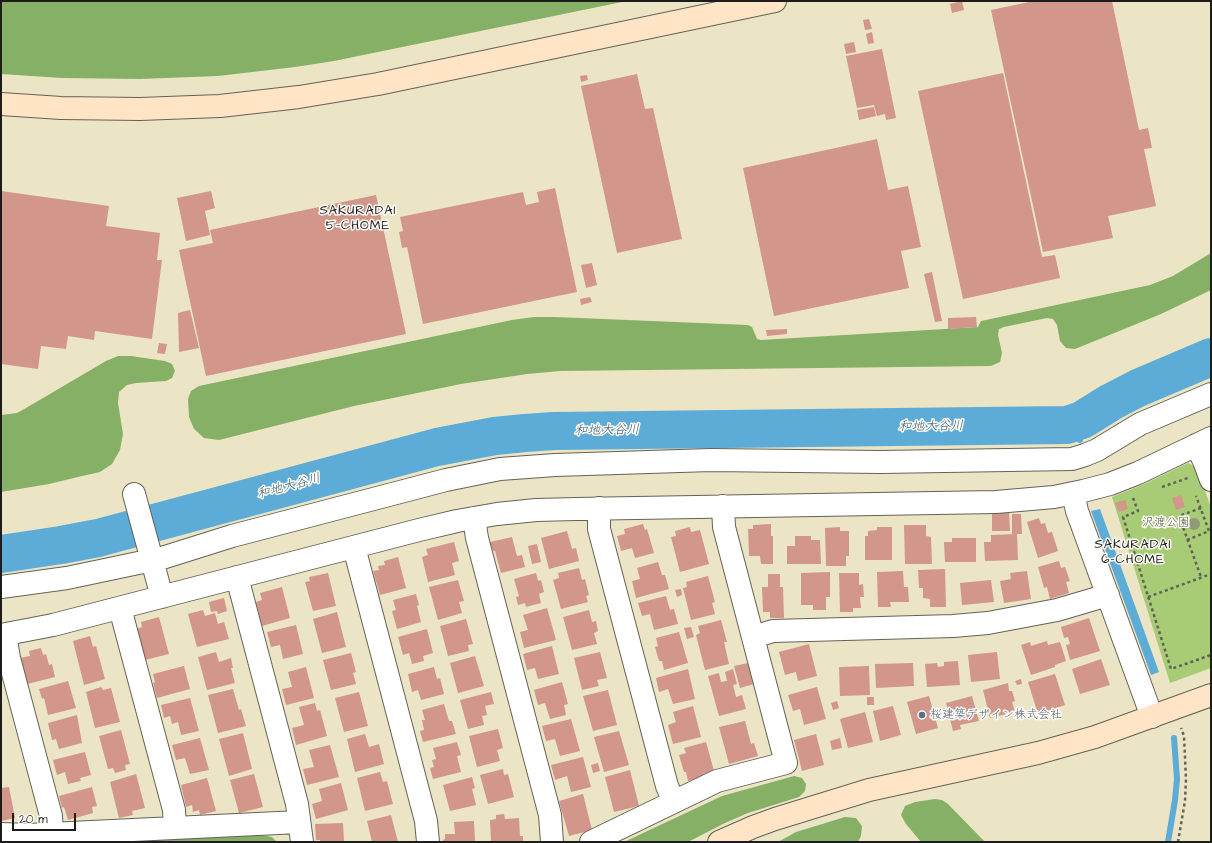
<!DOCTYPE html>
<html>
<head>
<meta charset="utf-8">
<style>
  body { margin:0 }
  #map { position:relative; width:1212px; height:843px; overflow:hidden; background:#ebe5c5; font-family:"Architects Daughter",sans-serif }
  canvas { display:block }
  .frame { position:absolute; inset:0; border:2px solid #1c1c1c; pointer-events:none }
  .scale { position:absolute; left:12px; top:813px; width:64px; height:18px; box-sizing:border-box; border:2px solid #1c1c1c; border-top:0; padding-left:5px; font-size:12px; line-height:14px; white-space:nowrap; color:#1c1c1c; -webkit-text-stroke:3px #fdfcf7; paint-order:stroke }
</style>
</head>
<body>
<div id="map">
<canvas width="1212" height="843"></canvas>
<div class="frame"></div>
<div class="scale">20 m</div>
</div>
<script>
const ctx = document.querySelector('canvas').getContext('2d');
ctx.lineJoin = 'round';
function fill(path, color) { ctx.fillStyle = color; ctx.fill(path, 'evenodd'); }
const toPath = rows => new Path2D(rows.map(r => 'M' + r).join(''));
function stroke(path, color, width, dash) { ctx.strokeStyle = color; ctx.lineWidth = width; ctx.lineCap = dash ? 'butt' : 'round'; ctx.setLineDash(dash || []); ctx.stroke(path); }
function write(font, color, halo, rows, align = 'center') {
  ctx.font = font + ' "Architects Daughter","Klee One",sans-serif'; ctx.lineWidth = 3; ctx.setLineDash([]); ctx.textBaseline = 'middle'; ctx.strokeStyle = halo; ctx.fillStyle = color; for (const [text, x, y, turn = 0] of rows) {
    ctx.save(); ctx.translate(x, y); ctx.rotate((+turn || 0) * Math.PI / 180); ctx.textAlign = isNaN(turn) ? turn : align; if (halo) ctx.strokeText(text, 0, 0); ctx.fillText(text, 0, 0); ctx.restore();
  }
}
fill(toPath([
  [1188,463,1196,467,1211,507,1211,668,1170,683,1112,497,1142,485]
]), '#a8cc75');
fill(toPath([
  [1,1,627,1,334,61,295,67,218,76,140,79,62,78,1,74],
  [1211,253,1211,290,1209,291,1161,314,1075,349,1066,348,1060,341,1057,325,1053,319,1047,318,1004,327,999,329,998,335,1002,353,1000,362,991,366,560,371,527,374,461,384,354,406,219,440,204,438,194,429,189,417,188,399,191,391,199,386,512,320,534,317,555,317,748,325,752,327,757,339,761,340,978,327,981,321,1150,285,1173,276],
  [118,356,131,356,165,361,172,364,175,371,172,378,166,381,136,383,127,385,119,392,118,403,123,434,120,450,112,464,100,472,82,476,49,484,1,492,1,415,17,413,26,408,106,361],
  [794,776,802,778,806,784,805,791,799,797,748,813,725,823,688,842,624,842,722,796],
  [935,799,942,800,948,804,985,842,921,842,906,824,901,815,905,806,915,802],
  [845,817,856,818,862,826,861,836,858,842,778,842,796,832],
  [261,835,272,837,277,842,110,842]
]), '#86b066');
fill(toPath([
  [1100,509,1159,672,1151,675,1091,511]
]), '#5dabd7');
stroke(toPath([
  [1077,423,1080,440],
  [1168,842,1175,800,1177,779,1174,738]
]), '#5dabd7', 6);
stroke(toPath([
  [1,554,61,545,98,538,437,447,495,436,525,433,554,431,1067,425,1082,420,1111,402,1138,388,1211,357]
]), '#5dabd7', 38);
fill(toPath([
  [962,1,964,10,952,13,950,4],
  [1034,1,1112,1,1139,130,1148,128,1152,148,1144,149,1156,206,1108,216,1113,238,1043,252,991,10],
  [869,19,872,29,865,30,863,20],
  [872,32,874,43,868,44,866,34],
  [854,42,856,52,846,54,844,44],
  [882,49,896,118,886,120,885,114,877,116,874,105,857,108,846,56],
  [1003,73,1042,257,1055,255,1060,278,963,299,918,91],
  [637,74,645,109,653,108,682,239,617,253,581,86],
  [587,75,588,80,581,82,580,76],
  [874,107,876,116,859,120,857,110],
  [877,139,888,190,908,186,921,247,901,251,909,288,774,316,743,168],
  [555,188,577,292,423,324,407,247,402,248,399,232,403,231,400,217,523,192,526,205,539,202,537,192],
  [1,191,109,206,106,226,160,233,157,260,162,260,152,339,95,331,94,340,68,336,66,349,41,346,38,369,1,364],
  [211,191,215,208,205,211,210,235,186,241,177,198],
  [376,195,406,334,206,376,179,250,213,243,210,230],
  [592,263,597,285,586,288,581,265],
  [932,272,942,321,935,322,924,274],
  [590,297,592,302,581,305,580,299],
  [190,310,199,348,179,352,178,313],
  [976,317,977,327,948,329,948,318],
  [787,329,787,334,767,336,766,330],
  [159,343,167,344,165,354,157,353],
  [1181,495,1185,507,1176,510,1172,498],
  [1125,500,1128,509,1119,512,1115,503],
  [1009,512,1010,531,992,531,992,513],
  [1012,514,1021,514,1022,534,1012,534],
  [1039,518,1041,524,1045,523,1048,533,1052,532,1058,551,1038,558,1027,522],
  [643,524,645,530,647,529,654,553,635,558,632,548,621,551,617,536,625,534,624,529],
  [771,524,771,536,773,536,773,564,761,564,760,556,749,556,748,529,753,529,753,525],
  [904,525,926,525,926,536,931,537,932,564,905,564],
  [690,527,691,532,700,530,709,564,680,572,671,537,676,536,675,531],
  [840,527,840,531,849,531,849,556,846,556,846,566,826,566,825,528],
  [877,527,892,527,892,560,865,560,865,536,868,536,868,531,877,530],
  [567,531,572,549,576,548,579,561,549,569,541,538],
  [1017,534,1018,560,985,561,984,542,991,542,991,535],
  [795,536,811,536,811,540,820,540,821,564,787,564,787,546,795,546],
  [512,537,517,556,522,555,525,567,501,573,495,551,493,551,490,542],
  [952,538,976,538,976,562,945,562,944,542,952,542],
  [454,542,459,561,452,563,455,575,428,582,422,557,428,555,426,549],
  [537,544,541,562,532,564,528,546],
  [398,557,406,588,380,595,373,571,379,570,378,566,385,565,384,561],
  [1059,561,1061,568,1065,567,1070,581,1066,582,1069,593,1050,599,1047,587,1044,588,1038,567],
  [658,562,662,575,665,575,669,589,636,598,632,581,640,579,637,568],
  [579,568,582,580,585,579,589,595,586,596,588,602,561,609,553,580,559,578,558,573],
  [945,569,946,607,930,607,930,599,923,598,923,588,919,588,918,570],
  [903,571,904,587,908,587,909,602,890,602,891,607,878,607,877,572],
  [1027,571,1031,599,1004,603,1000,581,1011,579,1010,573],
  [830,572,830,597,826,597,826,610,813,610,813,605,801,605,801,573],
  [328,573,336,606,313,611,305,582,310,581,309,577],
  [536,573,538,581,541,580,544,592,539,594,541,603,526,607,525,603,518,605,516,597,519,596,514,579],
  [839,573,859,573,859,585,863,584,864,597,860,597,861,608,853,608,853,612,840,612],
  [768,574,780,574,780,587,783,587,784,618,770,618,770,612,763,612,762,587,768,587],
  [708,576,715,602,712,603,715,614,691,620,683,588,687,587,686,582],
  [458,580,464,601,459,602,462,613,438,620,429,587],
  [991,580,994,602,962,605,960,583],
  [282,587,290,618,262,626,256,602,262,600,260,593],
  [681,589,682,595,677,597,675,590],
  [416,594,419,605,417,606,421,622,397,629,392,611,396,610,393,600],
  [666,596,670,610,674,609,678,624,654,630,650,614,642,616,638,603],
  [224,598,227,611,218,614,217,611,211,612,209,602],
  [547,608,556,640,524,648,520,632,528,630,523,615],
  [203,610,205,616,215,613,218,624,224,622,229,639,197,647,188,614],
  [589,610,592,622,596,621,598,631,594,633,597,644,572,650,563,617],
  [337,612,346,647,322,653,313,619],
  [159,617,169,654,145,660,137,629,142,627,141,622],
  [1089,618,1100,651,1070,660,1066,645,1070,644,1068,637,1064,638,1061,627],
  [466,619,473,644,468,645,469,651,448,656,440,626],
  [721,620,727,642,724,642,729,664,705,670,696,635,700,633,698,626],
  [296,625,303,654,283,659,280,645,271,647,267,632],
  [691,627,694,637,687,639,684,628],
  [427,629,433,653,423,656,424,661,412,664,409,653,403,655,398,637],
  [679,632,688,663,664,670,662,661,659,661,655,647,658,646,656,638],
  [90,636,93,647,96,646,105,679,84,685,73,641],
  [1047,641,1048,645,1060,642,1066,661,1055,665,1055,667,1031,675,1021,645,1030,642,1031,646],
  [809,644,817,676,798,681,796,672,785,675,779,652],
  [552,646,559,674,538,679,535,668,527,670,523,654],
  [41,648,43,655,46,654,49,665,52,664,55,677,27,684,20,658,30,656,29,651],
  [216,652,219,662,231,658,233,668,231,668,235,683,207,690,198,657],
  [600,652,607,678,597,680,599,686,582,690,574,658],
  [997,652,1000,679,971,682,968,655],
  [351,653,356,672,353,673,356,684,331,690,323,660],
  [475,656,484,686,458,693,450,663],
  [1101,659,1110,685,1080,694,1072,669],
  [958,661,960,685,927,687,925,664,937,663,938,667,944,666,944,662],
  [748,663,754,684,740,688,734,666],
  [913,663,914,686,876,688,875,664],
  [184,666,190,689,157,698,153,683,155,682,153,674],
  [869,666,870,695,840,696,839,667],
  [306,667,314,698,286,705,282,689,292,687,288,672],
  [434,667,437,679,440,678,444,694,421,700,418,690,412,692,408,674],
  [688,669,695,699,673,704,668,689,659,692,656,678],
  [733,669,737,684,733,685,736,697,742,695,746,709,719,716,708,676,719,673,721,682,727,681,725,672],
  [1055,674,1065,705,1038,714,1028,682],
  [1021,679,1022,684,1017,685,1015,681],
  [68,681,76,708,48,715,44,698,42,699,39,689],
  [562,682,568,704,564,705,566,715,550,719,545,703,538,705,534,690],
  [1008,683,1009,691,1012,691,1015,701,1012,702,1015,712,990,718,983,690],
  [101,687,103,690,111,688,120,722,95,728,86,692],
  [817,687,826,719,804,725,800,709,793,711,788,695],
  [233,689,239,710,241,709,246,726,218,733,208,695],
  [608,690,617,725,593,731,583,696],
  [359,692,368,726,344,732,335,698],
  [491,692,494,704,485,706,487,715,482,716,484,725,468,729,460,700],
  [929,696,938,728,916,734,907,702],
  [972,696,979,721,960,725,961,729,953,731,946,703],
  [867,697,874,697,874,705,867,705],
  [190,698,199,731,181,735,178,722,172,724,170,716,164,718,161,705],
  [837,701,839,708,833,710,831,703],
  [315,703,317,711,320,710,327,736,296,745,292,728,304,725,299,707],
  [444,704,449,721,452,721,456,734,423,742,420,731,424,730,422,720,425,720,422,710],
  [693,706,701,737,673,744,668,725,676,722,673,712],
  [893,706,901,735,880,741,873,711],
  [865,712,873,742,848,748,840,719],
  [77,715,82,743,59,749,56,739,52,740,48,723],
  [571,719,580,751,560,756,555,739,546,741,542,726],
  [745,721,751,744,754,743,758,756,729,764,719,727],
  [498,729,503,748,497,750,500,761,477,767,469,736],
  [121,730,130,764,125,765,126,770,115,773,113,768,108,769,99,736],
  [619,731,629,765,604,772,594,737],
  [243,733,252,769,229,776,219,739],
  [365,734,369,747,379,744,384,764,355,772,347,739],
  [816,734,824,765,802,771,794,740],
  [200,738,209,770,190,774,185,758,176,760,172,745],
  [840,738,842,748,832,750,830,741],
  [457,742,461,755,457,756,461,772,433,779,430,768,434,767,432,760,436,759,433,748],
  [706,742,714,771,703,774,704,776,688,781,686,772,684,772,679,755,686,753,684,748],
  [330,745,339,777,307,785,303,769,314,767,309,750],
  [85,752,91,775,80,778,81,781,68,784,65,772,57,775,53,760],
  [583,757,591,787,571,792,567,776,555,780,551,765],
  [598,763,600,771,593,773,591,765],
  [503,769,504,775,508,774,514,797,488,804,480,775],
  [630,770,639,806,614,812,605,777],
  [380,772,383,782,387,781,393,804,365,811,357,778],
  [136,774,145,808,132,811,133,815,119,818,110,782],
  [254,774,263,807,239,813,230,780],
  [472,777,475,788,472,789,476,805,450,811,443,785],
  [207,778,216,811,200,815,199,810,193,812,192,805,186,807,181,785],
  [341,783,348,810,316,819,312,804,322,801,319,789],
  [9,787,15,818,1,821,1,788],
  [92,787,97,806,92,807,93,813,68,820,64,807,62,808,59,796],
  [583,794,592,830,569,836,559,801],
  [504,814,505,819,519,818,520,836,523,836,523,842,491,842,490,820,496,819,496,815],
  [391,815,398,842,372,842,367,821],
  [474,821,475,842,443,842,443,840,445,839,445,834,455,834,454,822],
  [343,823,344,842,320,842,320,840,316,840,315,824]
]), '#d2968a');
const street = toPath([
  [1196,445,1204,461,1211,480],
  [1073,493,1077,511,1152,717],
  [134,494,162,597],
  [599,508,599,529,667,786,674,802],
  [474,518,477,538,550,815,552,842],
  [354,547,426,821,428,842],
  [237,577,297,804,302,842],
  [1,587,67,578,162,558,232,536,446,480,500,469,555,465,711,460,881,462,1072,459,1085,455,1097,450,1140,424,1211,394],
  [120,608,174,810,175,828],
  [1,635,53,625,419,530,457,521,497,514,536,510,576,509,996,502,1054,497,1083,491,1110,484,1138,473,1211,438],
  [5,635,9,658,51,816,52,834],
  [753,637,773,631,953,626,988,623,1057,610,1108,595],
  [1,834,29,835,299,822],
  [591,842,717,781,786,763,724,527,723,506]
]);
const secondary = toPath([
  [1,104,61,108,140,109,220,106,299,97,378,84,775,1],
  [719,842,753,827,775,819,869,790,1038,753,1095,737,1211,695]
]);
stroke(street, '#646257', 24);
stroke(secondary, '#646257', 24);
stroke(toPath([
  [1162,487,1188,478],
  [1133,498,1138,511,1123,517,1171,669,1211,655],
  [1201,508,1179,516,1201,577],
  [1187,540,1209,531,1196,496],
  [1148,597,1211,574],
  [1178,842,1185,801,1186,779,1184,736,1181,728]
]), '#646257', 2.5, [3, 3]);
stroke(street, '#fff', 22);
stroke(secondary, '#ffe4c6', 22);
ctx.fillStyle = '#949979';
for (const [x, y] of [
  [1194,524]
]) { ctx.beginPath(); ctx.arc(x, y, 6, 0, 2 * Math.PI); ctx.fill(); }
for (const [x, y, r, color] of [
  [922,715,4,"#5c6f8a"]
]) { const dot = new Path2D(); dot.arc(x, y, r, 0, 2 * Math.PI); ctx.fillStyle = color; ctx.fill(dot); stroke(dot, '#fdfcf7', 1.5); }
write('12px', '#4d5a3b', '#fdfcf7', [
  ["沢渡公園",1166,523]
]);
write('12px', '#4e5e75', '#fdfcf7', [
  ["桜建築デザイン株式会社",930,715]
], 'left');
ctx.letterSpacing = '1px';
write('13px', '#1c1c1c', '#fdfcf7', [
  ["SAKURADAI",358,211],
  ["5-CHOME",358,226],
  ["SAKURADAI",1133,545],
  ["6-CHOME",1133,560]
]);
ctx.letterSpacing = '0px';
write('italic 13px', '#395c70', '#fdfcf7', [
  ["和地大谷川",931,427,-1],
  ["和地大谷川",607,431,-1],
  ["和地大谷川",289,487,-15]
]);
</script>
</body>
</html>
